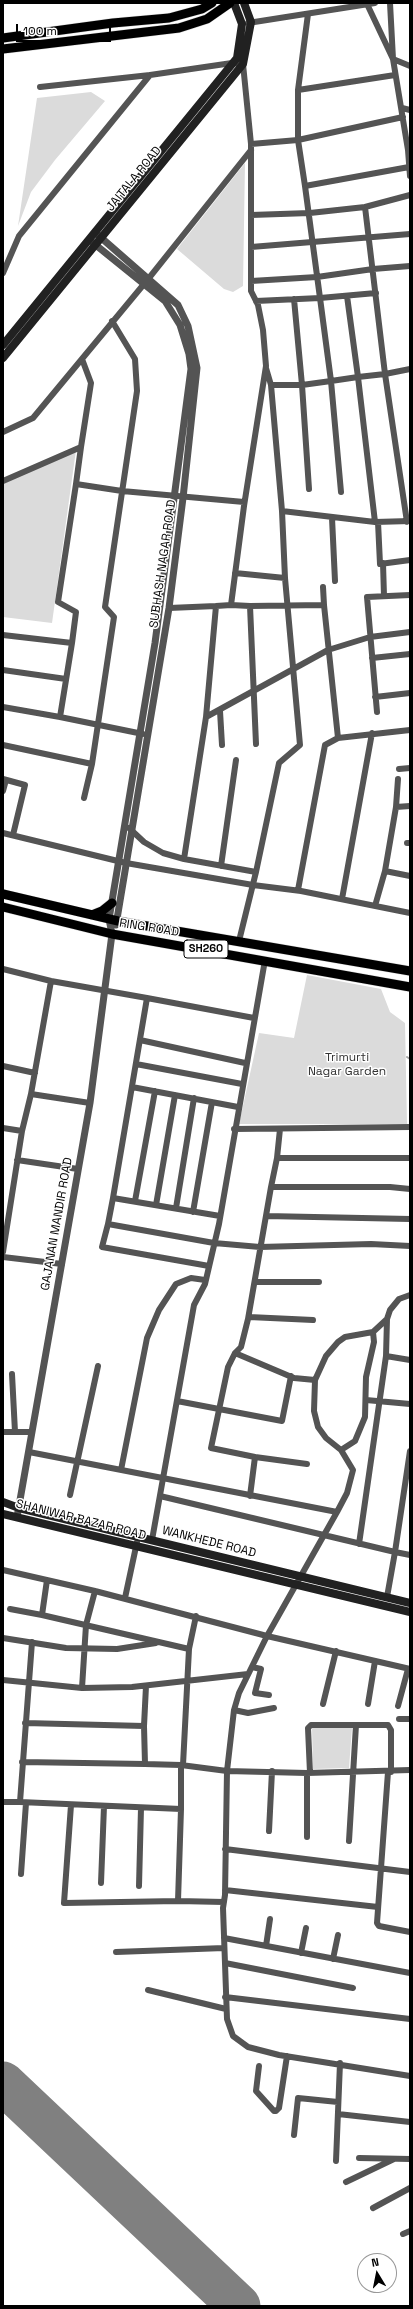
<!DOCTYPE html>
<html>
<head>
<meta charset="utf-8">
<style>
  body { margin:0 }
  #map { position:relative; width:413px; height:2309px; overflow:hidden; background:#fff; font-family:"Space Grotesk",sans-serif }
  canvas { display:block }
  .frame { position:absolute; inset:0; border:4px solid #000; pointer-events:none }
  .north { position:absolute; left:357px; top:2253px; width:40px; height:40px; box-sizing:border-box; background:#fff; border:1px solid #999; border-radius:50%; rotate:350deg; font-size:11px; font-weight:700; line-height:16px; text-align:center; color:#000 }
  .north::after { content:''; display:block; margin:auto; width:14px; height:18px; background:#000; clip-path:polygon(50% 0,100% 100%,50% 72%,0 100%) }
  .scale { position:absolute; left:16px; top:24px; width:95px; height:18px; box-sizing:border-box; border:2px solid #000; border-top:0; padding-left:5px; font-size:12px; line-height:14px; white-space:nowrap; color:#000; -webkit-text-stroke:3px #fff; paint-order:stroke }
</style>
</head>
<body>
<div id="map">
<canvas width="413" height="2309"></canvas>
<div class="frame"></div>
<div class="north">N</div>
<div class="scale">100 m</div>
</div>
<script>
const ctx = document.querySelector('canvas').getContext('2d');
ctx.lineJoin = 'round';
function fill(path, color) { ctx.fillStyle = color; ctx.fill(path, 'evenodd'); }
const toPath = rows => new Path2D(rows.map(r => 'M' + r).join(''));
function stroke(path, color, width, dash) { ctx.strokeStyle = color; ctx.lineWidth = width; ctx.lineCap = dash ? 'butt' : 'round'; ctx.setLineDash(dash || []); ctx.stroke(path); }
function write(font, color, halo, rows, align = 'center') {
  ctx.font = font + ' "Space Grotesk",sans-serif'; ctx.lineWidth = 3; ctx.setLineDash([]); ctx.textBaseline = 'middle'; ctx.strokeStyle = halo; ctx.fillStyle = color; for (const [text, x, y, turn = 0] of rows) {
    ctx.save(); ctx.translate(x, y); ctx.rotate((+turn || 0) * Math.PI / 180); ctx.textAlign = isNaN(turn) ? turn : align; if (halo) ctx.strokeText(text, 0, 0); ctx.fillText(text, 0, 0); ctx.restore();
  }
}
fill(toPath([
  [91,92,105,101,55,160,31,192,18,226,37,98],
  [245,163,243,286,233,292,224,289,177,249],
  [76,450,52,623,3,617,3,483],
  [307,975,381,989,390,1012,405,1023,407,1124,239,1124,259,1033,294,1038],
  [312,1728,352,1728,349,1768,313,1769]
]), '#dbdbdb');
stroke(toPath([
  [407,1057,410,1059]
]), '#a2a2a2', 2);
stroke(toPath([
  [3,2083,239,2306]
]), '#808080', 43);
const primary = toPath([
  [3,38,113,23,169,18,202,9,212,3],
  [3,49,179,28,207,19,230,3],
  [3,894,118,921,410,971],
  [3,907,112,934,410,987],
  [92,915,102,911,112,903]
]);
stroke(primary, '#dbdbdb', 10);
stroke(toPath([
  [390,3,393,59,408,150,410,176],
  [367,4,393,59,410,66],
  [308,14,298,90,395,75],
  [248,23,375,3],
  [40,87,150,75],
  [402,108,410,110],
  [403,117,298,140,305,186,409,167],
  [251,144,298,140,298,90],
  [410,195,365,207,385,374,410,369],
  [251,215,310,213,365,207],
  [251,247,410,234],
  [3,273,19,236,150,75,232,63,243,64,251,144,251,291,258,305,263,330,266,366,244,506,231,605,216,606,206,717],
  [251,281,317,277,373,269,410,266],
  [347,296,358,377,385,374,407,522],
  [294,299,302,385,331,381,320,298,376,293],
  [256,301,320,298,305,186],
  [271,385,302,385,309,489],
  [3,432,33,418,149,278,251,150],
  [81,447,76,484,122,491,244,502],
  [3,481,81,447,91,383,82,359],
  [341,492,331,381,358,377,375,522],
  [282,511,375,522,410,521],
  [332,518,335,581],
  [378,522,380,564,410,560],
  [383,563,384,596],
  [235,573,285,578],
  [323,587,324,605],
  [231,605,250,606,256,744],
  [250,606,324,605,338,738],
  [169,608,216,606],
  [3,635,72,643,76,612,58,602,76,484],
  [372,658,410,654],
  [3,670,66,679],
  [375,697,410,693],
  [3,707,60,717,72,643],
  [220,711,222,745],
  [377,712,367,597,410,595],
  [60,717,143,734],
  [3,745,92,764,114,617,105,607,137,391,135,359,112,321],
  [399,769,410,768],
  [3,779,25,785,13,835],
  [3,791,6,780],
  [84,798,92,764],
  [410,806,396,807,385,871,410,876],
  [396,807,398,779],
  [129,828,144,842,163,853,184,859,206,717,328,650,370,637,410,632],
  [3,833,126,863,253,885,301,891,410,913],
  [407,843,410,843],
  [184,859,256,872,279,763,300,745,285,578,282,511,271,385,266,368],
  [221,866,236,760],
  [298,890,325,745,338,738,410,730],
  [342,899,372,733],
  [375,906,385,871],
  [239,941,256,872],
  [3,969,51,981,147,998,113,1198],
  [51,981,31,1094,90,1103],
  [147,998,254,1018],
  [140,1040,245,1063],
  [136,1064,242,1084],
  [3,1066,35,1073],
  [132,1087,238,1107],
  [3,1128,22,1131,3,1252],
  [234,1129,410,1127],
  [22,1131,31,1094],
  [277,1158,280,1129],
  [410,1158,277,1158,271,1187,390,1187,410,1189],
  [17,1160,78,1169],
  [135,1201,155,1091],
  [156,1205,175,1095],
  [176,1208,194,1098],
  [193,1212,212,1102],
  [220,1216,113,1198,108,1224,214,1243,260,1247,371,1244,410,1246],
  [266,1216,410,1219],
  [108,1224,102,1247,209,1266],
  [3,1257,62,1264],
  [255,1282,319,1282],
  [249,1317,313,1320],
  [235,1353,294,1378,315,1380],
  [386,1356,410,1360],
  [12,1374,15,1432],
  [366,1400,410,1404],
  [177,1401,282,1421,291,1376],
  [3,1432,32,1432],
  [341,1450,355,1441,365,1417,366,1377,374,1342,373,1332],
  [29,1452,337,1512,267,1636,239,1693,234,1710,227,1771,225,1895,223,1908,227,2019,233,2036,248,2047,279,2055,410,2076],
  [255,1457,307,1464],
  [121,1470,147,1338,159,1310,176,1284,191,1278,205,1280],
  [70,1495,98,1366],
  [160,1496,395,1552,410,1451],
  [250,1496,255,1457,211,1448,228,1367,235,1353,241,1347,248,1319,271,1187],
  [337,1512,347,1493,353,1470,341,1450,326,1438,318,1427,314,1411,315,1380,326,1356,338,1342,345,1337,373,1332,387,1319,390,1310,399,1299,410,1295],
  [152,1540,194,1305,205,1284,219,1224,265,960],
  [359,1544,386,1356,387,1319],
  [3,1570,95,1591,267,1636,410,1669],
  [47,1580,42,1615,189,1649,196,1616],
  [387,1597,395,1552,410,1555],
  [125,1598,137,1542],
  [10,1609,42,1615],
  [3,1638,66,1648,117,1649,156,1643],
  [32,1642,20,1802,181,1809,181,1765,227,1771,307,1773,410,1770],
  [252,1667,261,1669,255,1693,269,1695],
  [3,1680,82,1688,132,1687,248,1674],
  [82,1688,86,1625,95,1591],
  [323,1704,336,1651],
  [368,1704,375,1661],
  [398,1706,408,1669],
  [234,1710,248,1713,274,1708],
  [399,1719,410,1719],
  [25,1723,144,1726,146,1686],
  [22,1762,145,1764,144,1726],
  [145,1764,181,1765],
  [183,1765,189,1649],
  [388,1772,377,1923,379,1926,410,1932],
  [307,1773,307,1837],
  [310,1773,308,1728,311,1725,388,1725,391,1730,391,1772],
  [3,1802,20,1802],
  [71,1805,64,1903,178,1901,224,1902],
  [269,1831,272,1771],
  [349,1841,356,1725],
  [225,1849,410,1872],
  [21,1874,26,1803],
  [101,1883,104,1806],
  [139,1886,141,1808],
  [225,1890,378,1907],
  [178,1901,181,1809],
  [224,1938,410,1973],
  [266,1946,270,1919],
  [116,1952,224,1948],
  [301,1953,306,1928],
  [333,1959,338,1935],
  [225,1963,353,1988],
  [148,1990,226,2009],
  [225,1997,410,2019],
  [259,2066,256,2091,274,2111,276,2111,279,2108,287,2056],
  [338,2114,410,2122],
  [294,2135,298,2098,338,2102],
  [359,2158,410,2159],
  [336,2161,340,2063],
  [346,2182,394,2159],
  [373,2208,410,2188],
  [403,2234,410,2231]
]), '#545454', 6);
stroke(toPath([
  [98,235,178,305,188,326,197,368,183,498,169,608,116,925],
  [17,1517,90,1103,112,934,109,919,155,643,191,369,189,354,180,325,165,301,92,242]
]), '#545454', 7);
stroke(toPath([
  [3,345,237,58,242,24,234,3],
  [3,358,243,64,251,22,244,3],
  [3,1502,19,1508,410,1603],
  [3,1514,410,1612]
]), '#212121', 8);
stroke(primary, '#000', 9);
stroke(toPath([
  [3,40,168,17,193,10,209,3]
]), '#000', 2, [6, 2, 1, 2]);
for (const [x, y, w] of [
  [206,949,44]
]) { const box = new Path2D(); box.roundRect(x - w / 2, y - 9, w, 18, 3); ctx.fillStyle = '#fff'; ctx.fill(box); stroke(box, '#000', 1); }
write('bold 11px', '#000', null, [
  ["SH260",206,949]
]);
write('12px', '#000', '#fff', [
  ["JAITALA ROAD",134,179,-51],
  ["SUBHASH NAGAR ROAD",163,564,-82],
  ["RING ROAD",149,928,9],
  ["GAJANAN MANDIR ROAD",57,1224,-80],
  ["SHANIWAR BAZAR ROAD",81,1520,14],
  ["WANKHEDE ROAD",209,1542,14]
]);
write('12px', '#323232', '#fff', [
  ["Trimurti",347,1058],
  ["Nagar Garden",347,1072]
]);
</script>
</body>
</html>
